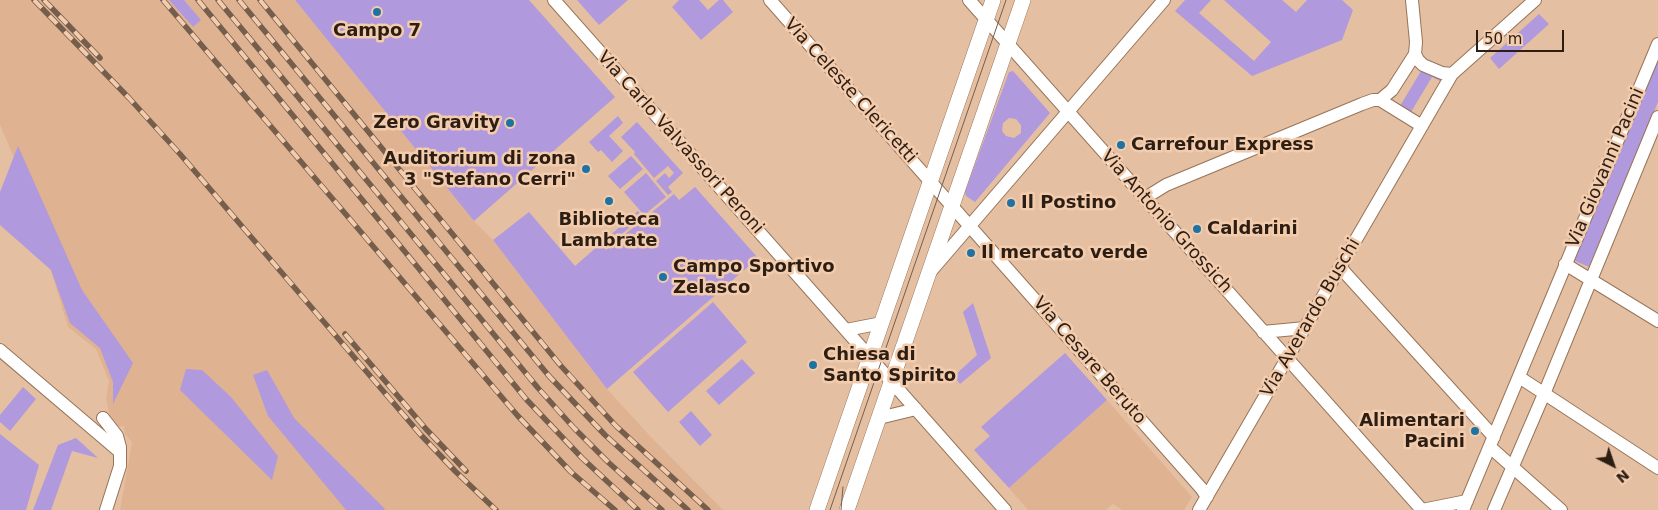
<!DOCTYPE html>
<html>
<head>
<meta charset="utf-8">
<style>
  body { margin:0 }
  #map { position:relative; width:1658px; height:510px; overflow:hidden; background:#e5bfa1; font-family:"DejaVu Sans",sans-serif }
  canvas { display:block }
  .north { position:absolute; left:1588px; top:440px; width:50px; height:50px; -webkit-text-stroke:4px #f3ccae; paint-order:stroke; rotate:139deg; font-size:14px; font-weight:700; line-height:20px; text-align:center; color:#2c1e13 }
  .north::after { content:''; display:block; margin:auto; width:18px; height:22px; background:#2c1e13; clip-path:polygon(50% 0,100% 100%,50% 72%,0 100%) }
  .scale { position:absolute; left:1476px; top:30px; width:88px; height:22px; box-sizing:border-box; border:2px solid #2c1e13; border-top:0; padding-left:6px; font-size:15px; line-height:18px; white-space:nowrap; color:#2c1e13; -webkit-text-stroke:4px #f3ccae; paint-order:stroke }
</style>
</head>
<body>
<div id="map">
<canvas width="1658" height="510"></canvas>
<div class="north">N</div>
<div class="scale">50 m</div>
</div>
<script>
const ctx = document.querySelector('canvas').getContext('2d');
ctx.lineJoin = 'round';
function fill(path, color) { ctx.fillStyle = color; ctx.fill(path, 'evenodd'); }
const toPath = rows => new Path2D(rows.map(r => 'M' + r).join(''));
function stroke(path, color, width, dash) { ctx.strokeStyle = color; ctx.lineWidth = width; ctx.lineCap = dash ? 'butt' : 'round'; ctx.setLineDash(dash || []); ctx.stroke(path); }
function write(font, color, halo, rows, align = 'center') {
  ctx.font = font + ' "DejaVu Sans",sans-serif'; ctx.lineWidth = 5; ctx.setLineDash([]); ctx.textBaseline = 'middle'; ctx.strokeStyle = halo; ctx.fillStyle = color; for (const [text, x, y, turn = 0] of rows) {
    ctx.save(); ctx.translate(x, y); ctx.rotate((+turn || 0) * Math.PI / 180); ctx.textAlign = isNaN(turn) ? turn : align; if (halo) ctx.strokeText(text, 0, 0); ctx.fillText(text, 0, 0); ctx.restore();
  }
}
fill(toPath([
  [0,0,169,0,193,27,200,20,184,0,295,0,474,221,493,240,607,389,650,436,723,510,120,510,132,442,125,434,124,426,115,427,110,417,106,398,109,381,96,349,68,327,24,181,0,125],
  [1107,400,1192,497,1184,510,1122,510,1113,504,1106,510,1028,510,1009,488]
]), '#dfb391');
fill(toPath([
  [169,0,184,0,201,20,193,27],
  [295,0,529,0,615,97,474,221],
  [577,0,628,0,599,25],
  [679,0,699,0,708,10,719,0,723,0,733,12,701,40,672,7],
  [1185,0,1211,0,1199,13,1254,61,1271,42,1224,0,1282,0,1296,12,1307,0,1342,0,1353,10,1342,40,1252,76,1175,11],
  [1539,14,1549,24,1499,69,1490,58],
  [1658,56,1658,102,1589,267,1573,260],
  [1413,65,1441,79,1440,81,1432,77,1411,112,1400,106,1421,71],
  [1013,71,1050,113,975,202,966,196,965,192,1009,72],
  [1009,118,1016,119,1021,125,1021,133,1014,138,1006,136,1002,131,1003,123],
  [618,116,623,123,609,136,623,151,612,162,601,150,598,152,589,142],
  [637,122,683,173,668,187,672,192,668,195,656,181,665,173,669,178,674,173,668,166,654,178,634,154,635,152,621,137],
  [18,146,82,290,133,363,113,404,113,382,100,348,70,323,51,270,0,225,0,192],
  [631,156,643,169,620,189,608,176],
  [646,173,666,197,644,215,624,192],
  [695,187,758,258,607,389,493,240,529,212,575,266,638,211,642,217,605,248,606,250,674,194,679,200],
  [713,302,747,342,668,412,633,372],
  [973,303,991,358,960,384,954,376,977,355,963,312],
  [1065,353,1107,400,1009,488,974,450,990,436,981,427],
  [742,359,755,373,719,405,706,391],
  [186,369,202,370,231,397,278,456,272,480,180,390],
  [267,370,294,418,385,509,384,510,346,510,268,416,253,375],
  [23,387,36,399,10,431,0,422,0,415],
  [691,411,712,435,700,446,679,422],
  [0,434,39,465,26,510,0,510],
  [76,438,98,458,72,451,51,510,33,510,58,445]
]), '#b099dc');
const minor = toPath([
  [554,0,1005,510],
  [770,0,1201,488,1207,497],
  [969,0,1422,510],
  [1415,54,1418,60,1423,65,1442,73,1452,74],
  [1380,100,1392,90,1415,54,1416,42,1412,0],
  [1380,100,1422,126],
  [1145,198,1166,185,1362,104,1373,100,1380,100],
  [1565,264,1658,321],
  [1342,265,1342,269,1347,275,1494,437],
  [931,271,1164,0],
  [846,330,882,323],
  [1263,332,1305,328],
  [0,350,120,452],
  [1519,377,1658,468],
  [103,418,117,436,120,447,120,466,106,510],
  [879,418,916,409],
  [1490,447,1561,510],
  [1199,510,1452,74,1535,0],
  [1422,510,1467,501],
  [1463,510,1658,44],
  [1494,510,1544,394,1658,117]
]);
const tertiary = toPath([
  [817,510,993,0],
  [847,510,1023,0]
]);
stroke(minor, '#977458', 14);
stroke(tertiary, '#977458', 16);
stroke(minor, '#fff', 12);
stroke(tertiary, '#fff', 15);
stroke(toPath([
  [830,510,1006,0],
  [841,510,843,487]
]), '#765e4c', 1);
const rail = toPath([
  [34,0,129,98,180,154,420,434,455,471,496,510],
  [44,0,100,58],
  [163,0,517,415,571,472,615,510],
  [198,0,526,399,582,458,638,510],
  [218,0,538,388,574,428,609,463,662,510],
  [239,0,549,376,605,435,688,510],
  [260,0,561,366,616,426,708,510],
  [345,334,426,429,466,471]
]);
stroke(rail, '#765e4c', 5.5);
stroke(rail, '#f3ccae', 4, [11]);
for (const [x, y, r, color] of [
  [377,12,5,"#1e73a3"],
  [510,123,5,"#1e73a3"],
  [1121,145,5,"#1e73a3"],
  [586,169,5,"#1e73a3"],
  [609,201,5,"#1e73a3"],
  [1011,203,5,"#1e73a3"],
  [1197,229,5,"#1e73a3"],
  [971,253,5,"#1e73a3"],
  [663,277,5,"#1e73a3"],
  [813,365,5,"#1e73a3"],
  [1475,431,5,"#1e73a3"]
]) { const dot = new Path2D(); dot.arc(x, y, r, 0, 2 * Math.PI); ctx.fillStyle = color; ctx.fill(dot); stroke(dot, '#f3ccae', 2); }
write('bold 18px', '#2c1e13', '#f3ccae', [
  ["Campo 7",377,31,"center"],
  ["Zero Gravity",500,123,"right"],
  ["Carrefour Express",1131,145],
  ["Auditorium di zona",576,159,"right"],
  ["3 \"Stefano Cerri\"",576,180,"right"],
  ["Il Postino",1021,203],
  ["Biblioteca",609,220,"center"],
  ["Lambrate",609,241,"center"],
  ["Caldarini",1207,229],
  ["Il mercato verde",981,253],
  ["Campo Sportivo",673,267],
  ["Zelasco",673,288],
  ["Chiesa di",823,355],
  ["Santo Spirito",823,376],
  ["Alimentari",1465,421,"right"],
  ["Pacini",1465,442,"right"]
], 'left');
write('18px', '#2c1e13', '#f3ccae', [
  ["Via Celeste Clericetti",850,91,48],
  ["Via Carlo Valvassori Peroni",680,143,48],
  ["Via Giovanni Pacini",1606,168,-67],
  ["Via Antonio Grossich",1166,222,48],
  ["Via Averardo Buschi",1311,318,-60],
  ["Via Cesare Beruto",1089,361,49]
]);
</script>
</body>
</html>
